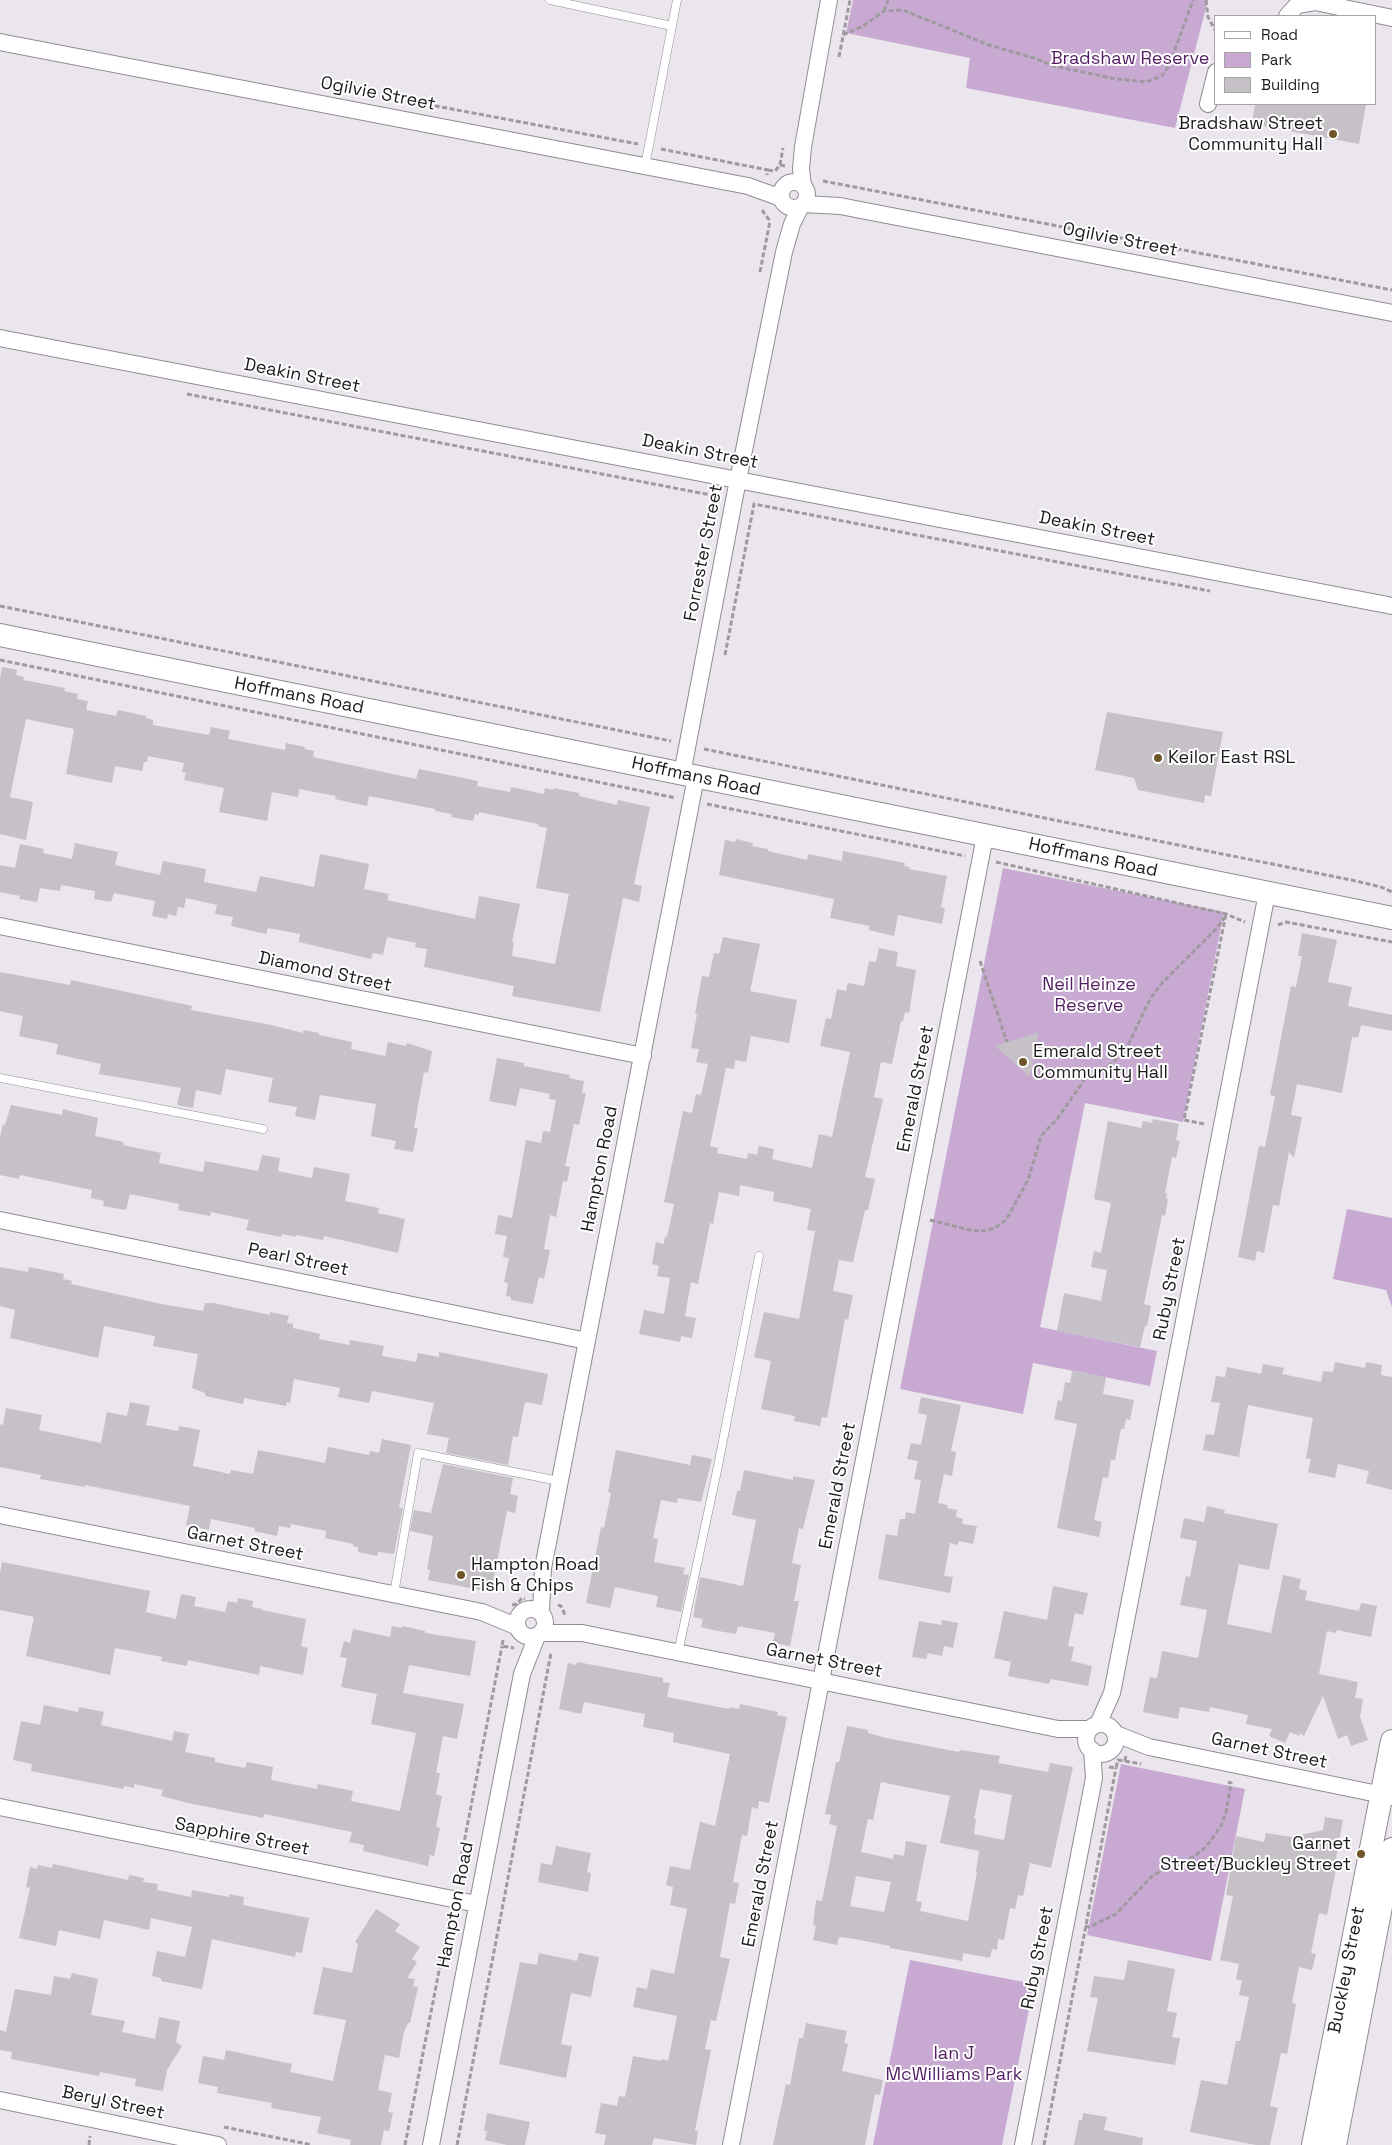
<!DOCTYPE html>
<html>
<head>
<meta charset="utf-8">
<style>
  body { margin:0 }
  #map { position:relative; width:1392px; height:2145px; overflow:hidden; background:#ebe5ed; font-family:"Space Grotesk",sans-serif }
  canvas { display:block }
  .legend { position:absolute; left:1214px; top:15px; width:162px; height:90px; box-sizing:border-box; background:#fff; border:1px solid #a4a3a5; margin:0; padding:6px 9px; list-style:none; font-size:15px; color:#1c1a1d }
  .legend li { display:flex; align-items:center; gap:10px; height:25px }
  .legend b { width:25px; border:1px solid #a4a3a5 }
</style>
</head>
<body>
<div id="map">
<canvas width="1392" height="2145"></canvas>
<ul class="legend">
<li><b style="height:6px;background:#fff"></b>Road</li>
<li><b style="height:14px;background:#c8a9d2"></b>Park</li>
<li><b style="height:14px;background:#c6c0c7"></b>Building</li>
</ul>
</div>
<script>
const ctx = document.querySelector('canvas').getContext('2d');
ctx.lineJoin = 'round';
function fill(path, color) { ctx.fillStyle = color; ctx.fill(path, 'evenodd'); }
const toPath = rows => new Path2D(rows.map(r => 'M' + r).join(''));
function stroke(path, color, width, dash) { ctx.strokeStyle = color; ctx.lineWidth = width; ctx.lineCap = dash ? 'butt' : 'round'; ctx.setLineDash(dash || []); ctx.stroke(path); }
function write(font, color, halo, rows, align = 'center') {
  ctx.font = font + ' "Space Grotesk",sans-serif'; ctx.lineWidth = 4; ctx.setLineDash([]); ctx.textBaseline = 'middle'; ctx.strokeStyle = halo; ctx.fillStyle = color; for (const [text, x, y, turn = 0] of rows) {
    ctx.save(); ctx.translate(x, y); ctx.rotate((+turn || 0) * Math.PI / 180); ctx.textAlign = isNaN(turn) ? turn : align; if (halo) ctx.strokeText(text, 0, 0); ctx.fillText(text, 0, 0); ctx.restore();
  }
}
fill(toPath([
  [853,0,1208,0,1175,128,966,88,970,58,846,33],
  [1003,868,1224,912,1183,1122,1085,1103,1040,1327,1157,1351,1150,1386,1033,1363,1023,1414,900,1389],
  [1347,1209,1392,1218,1392,1307,1386,1290,1333,1279],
  [1121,1764,1245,1789,1211,1961,1087,1935],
  [910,1960,1034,1984,1002,2145,873,2145]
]), '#c8a9d2');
fill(toPath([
  [1255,104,1366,104,1359,144,1252,124],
  [2,667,17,670,16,675,24,677,23,680,65,688,64,691,78,694,77,699,88,701,86,710,116,716,118,710,146,716,146,718,153,720,153,725,209,735,211,727,230,731,228,739,285,750,286,743,305,747,304,749,314,751,313,757,416,779,419,769,478,781,477,786,510,792,511,787,544,794,545,788,553,790,553,788,579,793,579,796,617,805,618,800,650,807,634,884,642,886,639,902,623,898,600,1012,512,996,514,986,424,967,427,949,415,947,416,943,387,937,383,955,373,953,371,959,299,942,300,934,268,928,266,934,231,926,233,917,215,914,217,905,186,898,184,908,178,907,176,916,168,914,167,919,152,916,155,901,114,893,111,902,94,899,95,891,61,885,60,891,40,888,37,902,19,899,20,896,0,892,0,865,15,868,20,844,44,849,43,853,72,859,75,843,118,852,115,865,160,875,163,861,206,869,204,882,256,892,260,876,314,887,320,854,369,864,364,889,389,894,387,900,475,919,479,896,520,904,512,942,514,942,512,956,555,964,569,894,536,888,547,828,538,826,538,824,479,812,479,815,475,814,473,821,451,817,452,814,435,811,435,809,369,796,367,806,335,799,336,796,299,789,298,797,272,792,267,821,219,812,224,788,184,780,186,773,182,772,184,763,148,756,147,762,144,762,142,771,115,766,112,783,66,774,74,729,26,719,10,797,33,802,26,840,0,834,0,680],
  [1107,712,1223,732,1211,796,1205,795,1204,803,1138,790,1134,778,1095,770],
  [736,839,753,843,752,846,768,849,768,851,807,860,808,854,842,861,843,851,905,863,904,866,910,867,909,869,947,876,941,907,945,908,942,924,898,915,894,936,869,930,869,926,830,918,834,899,719,875,725,840,735,842],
  [1302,933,1337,940,1328,982,1352,987,1348,1006,1392,1015,1392,1031,1361,1025,1358,1038,1352,1037,1342,1093,1297,1084,1291,1115,1302,1117,1294,1158,1289,1152,1279,1206,1273,1205,1264,1253,1257,1251,1255,1261,1238,1257,1259,1146,1265,1147,1275,1096,1270,1095,1291,986,1296,987,1302,956,1298,956],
  [723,937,760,944,750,991,797,1000,789,1043,751,1036,746,1062,735,1060,734,1069,726,1068,710,1146,718,1148,717,1153,747,1159,748,1153,757,1155,759,1146,774,1149,772,1159,812,1168,819,1134,832,1137,850,1052,820,1046,826,1018,831,1019,837,989,846,991,848,983,864,986,869,961,876,962,879,948,898,952,896,966,916,970,909,1013,905,1012,903,1021,901,1021,892,1064,881,1062,874,1097,883,1099,865,1177,875,1179,868,1210,865,1210,853,1262,839,1260,833,1291,853,1295,848,1320,845,1319,827,1418,822,1417,820,1426,794,1421,795,1416,761,1409,771,1361,754,1357,764,1312,799,1319,815,1231,807,1230,811,1209,773,1201,774,1192,740,1185,739,1196,719,1192,713,1224,710,1223,698,1284,691,1282,685,1316,696,1318,692,1338,681,1336,680,1342,639,1334,644,1310,664,1314,670,1278,657,1276,659,1266,652,1264,656,1242,664,1244,665,1236,667,1237,674,1204,664,1202,683,1111,692,1113,696,1094,701,1095,708,1064,696,1062,699,1049,691,1048,697,1014,695,1014,702,976,709,977,714,953,719,954],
  [0,972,70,985,71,980,192,1006,191,1010,271,1025,303,1033,303,1030,319,1033,319,1035,352,1042,351,1049,385,1056,388,1042,406,1046,407,1043,432,1051,428,1073,424,1072,414,1128,418,1128,413,1152,394,1149,396,1141,371,1136,376,1104,320,1095,315,1120,295,1116,297,1107,268,1102,273,1078,226,1069,221,1095,196,1090,193,1108,177,1105,181,1088,99,1074,101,1064,56,1054,58,1044,19,1036,23,1016,0,1011],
  [1039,1032,1030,1077,995,1046],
  [497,1058,524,1063,524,1066,570,1075,569,1078,584,1081,582,1093,586,1093,579,1125,574,1124,565,1166,570,1167,567,1182,563,1181,556,1217,550,1215,544,1249,550,1250,544,1279,539,1277,533,1304,511,1300,511,1297,506,1296,508,1283,504,1282,509,1258,503,1257,507,1236,495,1234,498,1215,512,1218,526,1140,541,1143,543,1131,550,1132,556,1100,549,1099,550,1094,520,1088,516,1106,489,1101],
  [11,1105,62,1115,63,1109,98,1118,95,1136,124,1142,123,1145,161,1153,159,1163,203,1172,205,1161,258,1171,262,1155,280,1158,278,1171,312,1178,314,1167,350,1174,345,1201,379,1208,378,1213,405,1219,398,1253,324,1236,323,1240,296,1235,296,1237,282,1234,281,1237,246,1230,249,1220,211,1212,210,1216,178,1210,179,1204,130,1194,126,1210,103,1206,104,1201,91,1198,92,1190,20,1175,19,1179,0,1175,0,1137,3,1124,5,1125],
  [1153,1119,1179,1124,1176,1140,1180,1141,1176,1158,1172,1157,1165,1193,1167,1193,1166,1199,1168,1199,1165,1216,1162,1215,1144,1304,1151,1306,1147,1326,1145,1326,1140,1347,1057,1331,1064,1293,1101,1301,1107,1270,1091,1267,1094,1251,1101,1253,1111,1203,1094,1199,1108,1121,1141,1128,1143,1121,1152,1123],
  [0,1267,28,1272,29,1267,64,1274,63,1279,72,1281,71,1284,161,1304,203,1311,205,1303,213,1303,270,1315,270,1312,289,1316,287,1323,293,1324,293,1328,320,1334,319,1339,349,1345,350,1340,384,1346,382,1356,416,1362,418,1353,439,1357,439,1352,548,1374,542,1405,525,1402,518,1437,513,1436,508,1465,446,1453,449,1438,427,1434,434,1403,372,1391,369,1403,338,1397,340,1388,294,1379,290,1403,287,1402,286,1406,244,1398,243,1404,205,1396,205,1393,192,1388,198,1354,153,1346,155,1336,104,1326,98,1358,10,1338,15,1310,0,1306],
  [1335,1362,1365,1368,1366,1362,1382,1365,1381,1375,1392,1377,1392,1490,1366,1483,1369,1471,1338,1464,1335,1478,1308,1472,1311,1459,1306,1458,1313,1418,1248,1405,1239,1457,1203,1450,1206,1434,1214,1435,1220,1403,1211,1402,1216,1376,1225,1377,1227,1367,1261,1374,1263,1364,1284,1368,1282,1374,1321,1382,1323,1371,1333,1372],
  [1072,1371,1106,1377,1103,1394,1134,1400,1130,1420,1126,1419,1124,1429,1121,1429,1115,1460,1111,1460,1108,1478,1103,1477,1094,1520,1102,1522,1099,1537,1057,1528,1077,1424,1054,1419,1058,1400,1062,1401,1065,1382,1070,1383],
  [921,1397,961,1405,951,1451,956,1452,952,1476,944,1474,938,1503,948,1505,947,1508,957,1510,956,1517,963,1519,962,1524,977,1526,973,1544,959,1541,958,1545,950,1543,944,1576,953,1577,950,1593,878,1579,886,1534,897,1536,900,1519,905,1519,906,1512,915,1514,921,1480,914,1479,918,1461,907,1459,911,1443,921,1445,927,1415,918,1413],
  [130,1402,150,1406,146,1425,178,1431,179,1426,200,1430,193,1466,230,1474,231,1470,253,1474,258,1450,325,1463,328,1447,369,1455,370,1451,379,1453,382,1439,411,1445,399,1508,403,1508,394,1554,378,1552,377,1556,358,1552,358,1547,353,1546,353,1544,325,1538,326,1531,291,1524,290,1528,279,1526,277,1536,254,1531,255,1528,211,1519,209,1530,186,1525,190,1506,85,1485,85,1487,40,1479,41,1475,0,1467,0,1424,3,1425,6,1408,42,1415,39,1430,101,1443,107,1412,127,1416],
  [616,1450,690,1465,692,1455,712,1459,701,1502,678,1498,677,1503,661,1500,653,1538,658,1539,654,1562,685,1568,683,1574,689,1575,681,1612,656,1607,658,1596,615,1587,610,1608,586,1603,601,1527,604,1528,611,1493,608,1492],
  [443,1464,513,1478,510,1494,518,1496,515,1513,507,1511,491,1592,428,1580,430,1570,427,1569,433,1536,410,1531,414,1510,431,1513],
  [744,1470,793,1480,793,1476,815,1480,803,1529,799,1528,792,1563,801,1565,794,1601,799,1601,790,1646,773,1643,775,1633,738,1626,736,1634,718,1631,701,1627,703,1619,693,1617,700,1577,743,1586,756,1520,732,1515,737,1491,740,1491],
  [1207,1506,1225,1510,1224,1513,1278,1524,1269,1570,1239,1564,1227,1624,1271,1633,1283,1575,1301,1579,1299,1589,1307,1591,1305,1600,1359,1611,1361,1603,1377,1606,1371,1637,1337,1630,1336,1633,1327,1631,1319,1674,1358,1682,1355,1698,1363,1699,1360,1717,1368,1740,1351,1746,1347,1735,1338,1739,1323,1696,1304,1736,1300,1733,1299,1736,1290,1732,1285,1743,1269,1736,1272,1729,1246,1724,1248,1715,1210,1707,1209,1712,1180,1707,1178,1719,1143,1712,1150,1677,1157,1678,1162,1651,1198,1658,1207,1610,1180,1605,1186,1576,1190,1577,1197,1541,1180,1538,1184,1518,1204,1522],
  [2,1562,150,1591,146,1612,176,1619,181,1594,196,1597,194,1606,225,1612,228,1601,237,1603,238,1598,253,1601,252,1607,262,1609,262,1610,306,1619,301,1646,308,1648,303,1675,260,1666,259,1675,188,1660,187,1666,161,1661,162,1657,115,1648,110,1675,26,1656,34,1617,0,1610,0,1573],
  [1053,1586,1088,1593,1083,1615,1075,1613,1068,1646,1074,1647,1071,1661,1092,1666,1088,1686,1051,1679,1049,1684,1008,1676,1011,1662,994,1658,1004,1611,1047,1620],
  [942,1620,958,1623,953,1648,944,1646,942,1656,928,1653,926,1659,912,1657,919,1621,941,1625],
  [392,1626,402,1628,402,1626,425,1631,425,1633,476,1641,470,1676,409,1665,403,1693,464,1704,457,1739,443,1736,436,1773,440,1773,436,1794,442,1796,436,1827,440,1828,434,1856,430,1855,428,1866,363,1851,364,1845,349,1842,352,1832,264,1814,263,1818,188,1803,161,1796,163,1790,134,1784,134,1788,124,1786,123,1789,31,1771,32,1764,13,1760,21,1721,40,1725,44,1705,78,1712,79,1707,104,1712,101,1725,172,1741,174,1731,189,1734,185,1752,215,1758,215,1762,245,1768,247,1762,273,1767,271,1780,317,1789,318,1784,353,1791,351,1801,400,1811,416,1733,371,1724,377,1694,341,1687,347,1658,340,1657,344,1641,350,1643,353,1629,390,1637],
  [577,1662,663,1678,663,1682,670,1683,667,1697,729,1709,729,1707,739,1709,740,1704,778,1712,777,1715,787,1717,769,1803,759,1801,758,1809,752,1807,747,1836,742,1835,733,1882,739,1883,735,1904,730,1903,720,1957,730,1959,716,2021,711,2020,705,2049,711,2050,695,2130,698,2131,696,2145,654,2138,652,2145,604,2145,606,2135,595,2133,601,2103,617,2106,619,2096,625,2097,633,2056,661,2061,661,2059,668,2061,677,2016,633,2007,637,1987,647,1989,651,1969,674,1974,687,1909,670,1905,673,1887,666,1885,670,1866,690,1870,700,1822,715,1826,730,1754,673,1742,674,1733,643,1727,645,1714,584,1702,581,1714,559,1709,568,1663,576,1665],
  [847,1726,868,1730,868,1733,886,1738,959,1752,960,1750,1000,1756,998,1763,1048,1772,1050,1763,1073,1767,1051,1868,1030,1863,1023,1896,1018,1895,1015,1909,1010,1908,1004,1940,998,1939,997,1950,992,1949,990,1958,963,1953,962,1961,890,1948,890,1946,855,1939,839,1937,837,1945,813,1940,816,1926,813,1925,816,1900,822,1901,837,1826,829,1824,831,1815,825,1814,836,1762,839,1762],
  [881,1782,950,1796,940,1843,979,1851,976,1872,977,1872,968,1921,920,1911,922,1902,916,1901,927,1845,906,1841,904,1856,894,1854,893,1859,861,1852,868,1819,873,1820],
  [980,1789,1012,1795,1004,1840,974,1834,976,1819,974,1819],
  [856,1876,891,1882,884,1912,850,1906],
  [1325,1817,1343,1820,1335,1864,1337,1864,1327,1915,1319,1913,1311,1953,1316,1954,1312,1970,1299,1967,1292,2003,1296,2004,1289,2043,1287,2054,1281,2053,1270,2106,1278,2108,1270,2145,1256,2145,1190,2132,1201,2080,1227,2085,1236,2041,1240,2041,1249,1997,1239,1995,1242,1981,1236,1979,1239,1964,1220,1960,1233,1896,1226,1895,1236,1836,1264,1842,1266,1833,1292,1837,1323,1830],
  [556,1846,591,1853,587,1872,591,1873,588,1892,538,1882,541,1863,552,1865],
  [53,1864,128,1880,129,1875,144,1878,143,1882,158,1884,157,1890,191,1897,192,1890,229,1897,229,1894,244,1897,243,1905,309,1918,302,1953,296,1952,295,1957,212,1939,202,1989,161,1981,161,1978,152,1976,157,1951,185,1957,192,1927,151,1918,149,1930,104,1920,100,1939,59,1930,56,1946,19,1938,30,1888,26,1887,30,1867,37,1869,38,1865,52,1868],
  [376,1909,400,1924,395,1931,420,1947,412,1959,417,1962,407,1978,415,1979,413,1986,418,1987,410,2023,408,2023,404,2032,399,2058,385,2055,378,2090,392,2093,388,2112,393,2113,389,2131,384,2130,381,2145,350,2145,351,2140,317,2133,321,2117,271,2108,272,2103,217,2093,218,2087,198,2083,203,2056,224,2060,226,2050,292,2064,290,2072,333,2081,346,2020,313,2014,323,1967,352,1973,358,1944,355,1942],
  [539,1953,577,1961,579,1953,599,1957,591,1997,571,1993,561,2044,572,2046,566,2078,499,2064,520,1962,537,1965],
  [1128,1960,1175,1969,1167,2011,1177,2013,1172,2037,1180,2038,1175,2065,1087,2051,1098,1998,1090,1997,1094,1976,1124,1980],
  [72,1973,98,1979,91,2015,125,2021,122,2032,155,2039,159,2017,180,2021,176,2042,182,2046,167,2070,163,2091,135,2086,136,2079,100,2072,99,2076,11,2059,12,2052,0,2050,0,2030,6,2032,15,1989,51,1995,54,1976,70,1979],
  [806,2023,847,2031,844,2043,848,2044,842,2071,883,2080,880,2095,875,2094,865,2145,773,2145,786,2084,790,2085,799,2038,803,2038],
  [487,2113,530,2122,525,2145,507,2145,485,2140,487,2131,484,2131],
  [1083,2113,1107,2117,1104,2130,1143,2138,1142,2145,1074,2145,1079,2120,1082,2120]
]), '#c6c0c7');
const lane = toPath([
  [550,0,672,26],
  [645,166,677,0],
  [0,1078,263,1129],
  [394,1594,418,1453,559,1481],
  [678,1653,718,1466,759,1256]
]);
const street = toPath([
  [1287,16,1297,5,1315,2,1392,18],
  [0,42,748,186,781,198],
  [1208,104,1216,72],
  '781 195a13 13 0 1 1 26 0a13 13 0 1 1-26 0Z',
  [803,186,801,169,803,147,829,0],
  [803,204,840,206,1392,313],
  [0,338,1392,606],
  [682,774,734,500,784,252,792,224,801,206],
  [0,926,643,1056],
  [0,1220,587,1341],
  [0,1515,482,1612,518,1627],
  '517 1623a14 14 0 1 1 28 0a14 14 0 1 1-28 0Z',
  [541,1612,543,1568,696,777],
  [541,1633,582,1633,1058,1729,1090,1729],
  '1086 1739a15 15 0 1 1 30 0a15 15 0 1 1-30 0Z',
  [1098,1724,1112,1693,1267,893],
  [1116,1734,1149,1747,1392,1797],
  [0,1807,477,1904],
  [0,2100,218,2145],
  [431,2145,522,1674,537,1636],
  [731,2145,985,836],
  [1023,2145,1094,1778,1092,1750]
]);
const secondary = toPath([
  [0,635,1392,918],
  [1313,2145,1392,1741],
  [1335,2145,1392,1849]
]);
stroke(lane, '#918c93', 9);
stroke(street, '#918c93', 18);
stroke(secondary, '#918c93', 24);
stroke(toPath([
  [1206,0,1208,17,1216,32],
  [884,11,888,0],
  [843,35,863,26,884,11,903,10,989,45,1034,58,1054,66,1116,79,1146,82,1162,76,1169,66,1193,0],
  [839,57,850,0],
  [420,103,638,144],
  [661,149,768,170,767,175],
  [780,165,783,148],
  [768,170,775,171,780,165,785,166],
  [823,181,1392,290],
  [762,210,770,221],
  [760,272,770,221],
  [187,394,716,496,715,500],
  [0,606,671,741],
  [725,655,754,504,1210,591],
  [0,660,676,798],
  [704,749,1356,881,1381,887,1392,892],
  [707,804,965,856],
  [996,862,1226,914,1245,922],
  [1278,925,1286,922,1392,942],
  [980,961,1007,1042],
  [1204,1124,1184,1120,1226,914],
  [930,1220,970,1230,984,1231,995,1228,1006,1220,1028,1180,1041,1136,1057,1119,1085,1079,1108,1066,1120,1056,1129,1043,1150,999,1161,984,1216,929,1225,917],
  [512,1605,517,1604,522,1598,525,1599],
  [558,1605,561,1606,565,1615],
  [503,1640,502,1646,514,1648],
  [1125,1761,1141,1764],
  [1109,1767,1116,1768,1118,1760,1125,1761,1126,1755],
  [456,1884,502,1646],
  [1085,1926,1089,1927,1116,1914,1153,1875,1193,1857,1206,1847,1221,1826,1226,1812,1231,1783,1228,1782],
  [224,2127,312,2145],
  [89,2145,90,2136],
  [405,2145,450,1915],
  [457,2145,551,1653],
  [1044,2145,1116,1768]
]), '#9e9aa0', 3, [5, 2.5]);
stroke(lane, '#fff', 8);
stroke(street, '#fff', 16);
stroke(secondary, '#fff', 22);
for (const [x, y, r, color] of [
  [1333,134,5,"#6e5627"],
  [1158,758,5,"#6e5627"],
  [1023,1062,5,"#6e5627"],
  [461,1575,5,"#6e5627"],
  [1361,1854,5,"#6e5627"]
]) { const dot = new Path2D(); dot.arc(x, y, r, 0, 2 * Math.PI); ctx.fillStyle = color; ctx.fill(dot); stroke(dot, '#fff', 2); }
write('18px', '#531d64', '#fff', [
  ["Bradshaw Reserve",1130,59],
  ["Neil Heinze",1089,985],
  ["Reserve",1089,1006],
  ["Ian J",954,2054],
  ["McWilliams Park",954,2075]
]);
write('18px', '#1c1a1d', '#fff', [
  ["Ogilvie Street",378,94,11],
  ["Ogilvie Street",1120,240,11],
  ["Deakin Street",302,376,11],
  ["Deakin Street",700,452,11],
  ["Deakin Street",1097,529,11],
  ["Forrester Street",704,553,-79],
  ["Hoffmans Road",299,696,11],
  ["Hoffmans Road",696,777,12],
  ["Hoffmans Road",1093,858,12],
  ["Diamond Street",325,972,12],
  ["Emerald Street",916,1089,-79],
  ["Hampton Road",600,1169,-79],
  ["Pearl Street",298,1260,12],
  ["Ruby Street",1170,1289,-79],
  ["Emerald Street",838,1486,-79],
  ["Garnet Street",245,1544,11],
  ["Garnet Street",824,1661,11],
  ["Garnet Street",1269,1751,12],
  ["Sapphire Street",242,1837,11],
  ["Emerald Street",761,1884,-79],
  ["Hampton Road",456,1905,-79],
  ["Ruby Street",1038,1958,-79],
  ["Buckley Street",1347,1970,-79],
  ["Beryl Street",113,2103,12]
]);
write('18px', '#1c1a1d', '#fff', [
  ["Bradshaw Street",1323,124,"right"],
  ["Community Hall",1323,145,"right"],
  ["Keilor East RSL",1168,758],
  ["Emerald Street",1033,1052],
  ["Community Hall",1033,1073],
  ["Hampton Road",471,1565],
  ["Fish & Chips",471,1586],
  ["Garnet",1351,1844,"right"],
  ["Street/Buckley Street",1351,1865,"right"]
], 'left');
</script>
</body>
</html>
